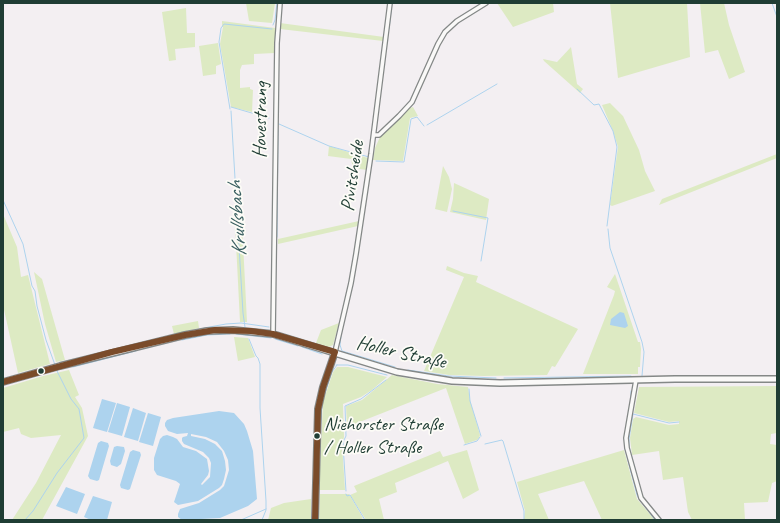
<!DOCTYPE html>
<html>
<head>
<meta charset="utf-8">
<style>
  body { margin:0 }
  #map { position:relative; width:780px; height:523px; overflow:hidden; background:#f3eff2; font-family:Caveat,sans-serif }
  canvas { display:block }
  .frame { position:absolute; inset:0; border:4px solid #1f3d34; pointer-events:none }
</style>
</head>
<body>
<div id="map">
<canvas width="780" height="523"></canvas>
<div class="frame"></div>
</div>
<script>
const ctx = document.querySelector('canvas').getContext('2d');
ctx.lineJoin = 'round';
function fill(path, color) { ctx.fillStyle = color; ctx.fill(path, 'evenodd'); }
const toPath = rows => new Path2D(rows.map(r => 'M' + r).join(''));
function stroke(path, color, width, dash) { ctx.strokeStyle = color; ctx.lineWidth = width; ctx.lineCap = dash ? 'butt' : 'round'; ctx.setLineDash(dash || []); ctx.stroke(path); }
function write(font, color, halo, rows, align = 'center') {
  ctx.font = font + ' Caveat,sans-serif'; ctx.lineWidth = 3.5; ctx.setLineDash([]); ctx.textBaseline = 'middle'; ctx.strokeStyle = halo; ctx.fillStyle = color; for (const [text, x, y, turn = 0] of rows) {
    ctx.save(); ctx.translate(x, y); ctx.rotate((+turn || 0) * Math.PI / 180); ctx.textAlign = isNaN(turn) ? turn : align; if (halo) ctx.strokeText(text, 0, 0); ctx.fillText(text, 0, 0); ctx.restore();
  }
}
fill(toPath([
  [246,3,275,3,272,23,249,21],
  [497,3,553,3,554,12,513,27],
  [610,3,687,3,690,57,618,78],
  [700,3,724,3,729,25,745,72,729,79,718,50,705,53],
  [186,8,187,33,195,33,195,47,175,49,176,60,169,61,162,12],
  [222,21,275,28,275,53,254,54,254,64,242,65,240,70,240,88,250,87,250,89,253,90,252,112,231,107,220,44,223,27,222,27],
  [280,23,384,37,383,41,280,29],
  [218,43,221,64,216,66,216,74,203,76,199,46],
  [571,47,577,84,583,89,580,93,544,61,543,59,557,62],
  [610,103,623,116,639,150,645,171,655,191,612,206,610,205,618,147,613,131,602,105],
  [413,107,418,116,410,118,403,161,373,160,375,148,380,137,410,108],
  [329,146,368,158,367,170,353,168,351,159,328,156],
  [777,154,777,158,659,205,662,199],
  [443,166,449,177,452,189,447,212,435,209],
  [454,183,489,199,486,220,450,212,453,199],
  [3,214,17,247,21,277,28,275,50,364,18,373,3,305],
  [359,221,358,226,278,244,278,239],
  [235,223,242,223,247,322,240,322],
  [447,266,464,273,478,276,476,282,578,329,555,367,552,366,547,375,484,376,449,375,424,371,464,277,446,270],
  [34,272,42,279,65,360,56,362,45,324],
  [615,274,638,342,640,342,641,349,640,367,638,367,638,374,583,374,614,295,615,291,607,287],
  [198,321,199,328,174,334,172,326],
  [339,323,333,345,329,347,316,343,321,330],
  [234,337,248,338,255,357,238,361],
  [337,367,348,367,387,377,372,390,361,397,343,404,344,437,342,444,345,490,319,490,323,402,333,372],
  [69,370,79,395,75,397,82,408,88,436,42,520,12,520,36,483,61,435,31,438,21,434,19,428,3,432,3,388,43,376],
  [392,375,437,384,468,387,470,400,480,435,479,438,477,440,465,444,446,388,347,427,346,406,362,400],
  [777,386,777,433,771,434,770,444,777,445,777,481,772,483,768,502,744,503,745,520,692,520,688,512,683,477,663,480,659,451,632,455,630,438,633,419,636,417,669,425,679,424,679,421,669,422,634,413,639,387],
  [467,450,479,490,463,499,448,461,395,483,397,492,379,499,384,520,366,520,350,495,357,492,354,486,440,451,443,457],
  [624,450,637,499,655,520,602,520,584,481,538,494,549,520,522,520,522,519,524,519,525,511,517,482],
  [320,494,349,494,363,518,359,520,319,520],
  [311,499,311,520,268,520,271,508,284,503]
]), '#ddeac3');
fill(toPath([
  [620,312,624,313,628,326,625,328,610,325,611,319],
  [102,399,116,403,107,432,93,428],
  [117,403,130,407,122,436,108,432],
  [133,408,146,413,138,441,124,437],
  [219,411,234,413,244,424,247,431,253,451,257,499,248,506,220,518,182,520,178,517,178,514,180,509,199,503,220,490,224,486,229,470,228,460,224,451,217,442,206,437,191,434,191,436,205,439,215,444,222,451,225,461,226,470,224,479,222,485,219,488,198,501,178,505,174,502,180,484,176,481,157,475,154,470,154,458,160,439,163,436,167,435,173,437,177,439,183,447,196,451,207,459,209,471,208,475,201,484,202,485,210,477,211,463,209,458,203,452,184,444,182,441,182,438,183,437,187,436,188,433,177,434,168,431,165,426,165,423,167,420,173,418],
  [148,413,161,417,153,446,139,442],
  [101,441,108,443,109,446,99,480,97,481,90,479,88,476,98,443],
  [117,446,124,447,125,451,121,464,117,467,111,465,110,461,114,447],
  [133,450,140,452,141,455,130,489,128,490,121,488,120,485,130,452],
  [66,487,85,494,77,514,56,506],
  [93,496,112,502,107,520,91,520,84,517]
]), '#add3ee');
stroke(toPath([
  [772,3,777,17],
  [273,25,275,20,277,3],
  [389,29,392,3],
  [577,89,594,105,599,104,600,106,613,131,617,147,607,226],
  [231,107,269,118],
  [230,109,219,42,221,28,224,24,272,29],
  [231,111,243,313,245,327],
  [279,124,329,146,369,157],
  [427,125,497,84],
  [376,161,404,162,411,119,417,117,424,126],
  [3,200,23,244,32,286,35,291,37,306,46,340,55,365],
  [453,211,488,218,481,261],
  [608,229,610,248,642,342,644,352,642,376],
  [277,237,278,130],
  [204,328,226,324,241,323,269,327],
  [236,334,271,338],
  [341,336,340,345,342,351,395,367],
  [249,339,256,356,258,358,260,364,260,408,266,501,266,510,262,520],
  [275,339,298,346],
  [182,340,207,335,230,334],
  [302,347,322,354],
  [336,365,348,365,387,375],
  [73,367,136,351],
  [408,370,449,376,496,378],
  [504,378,631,376],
  [469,389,470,401,481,436],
  [323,399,332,372,337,365],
  [626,430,631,400,631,391],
  [320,433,322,404],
  [625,441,625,449,637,495,639,499,655,520],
  [485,444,502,440,503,441,524,511,524,520],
  [464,445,477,441,480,437],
  [635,469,629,447,629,439,633,414,669,423,679,422],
  [319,472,320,437],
  [346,491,344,460,343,442,346,436,345,406,361,399,386,380],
  [346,494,347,496,350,495,365,520],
  [25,520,33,511,57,473,84,438,79,409,71,399,56,369],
  [241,520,266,509]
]), '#add3ee', 1);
const street = toPath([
  [374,135,379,135,399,116,412,102,438,44,445,32,457,21,486,3],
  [273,334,277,43,280,3],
  [335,352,351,283,356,254,371,154,390,3],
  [636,380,626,438,627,448,641,498,659,520]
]);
const secondary = toPath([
  [3,382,60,366,185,335,207,331,233,330,273,334,397,372,452,381,500,383,675,379,777,379],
  [315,520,318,409,323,387,335,352]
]);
stroke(street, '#848887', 6);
stroke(secondary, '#848887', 8);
stroke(street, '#faf9f8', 3.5);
stroke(secondary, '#faf9f8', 5);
stroke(toPath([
  [3,382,112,352,185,335,215,330,251,331,273,334,335,352],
  [315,520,318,409,323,387,335,352]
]), '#7a4b2a', 6);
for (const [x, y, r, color] of [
  [41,371,3.5,"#1f3d34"],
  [317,436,3.5,"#1f3d34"]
]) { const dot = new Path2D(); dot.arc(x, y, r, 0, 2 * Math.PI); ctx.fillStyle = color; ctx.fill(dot); stroke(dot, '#fdfcf7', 1.5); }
write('19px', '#1f3d34', '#fdfcf7', [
  ["Niehorster Straße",324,425],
  ["/ Holler Straße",324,448]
], 'left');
write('20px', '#1f3d34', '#fdfcf7', [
  ["Hovestrang",261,120,-89],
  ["Pivitsheide",353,176,-82],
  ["Holler Straße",401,353,13]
]);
write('italic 21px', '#3b6062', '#fdfcf7', [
  ["Krullsbach",238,219,-94]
]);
</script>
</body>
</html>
